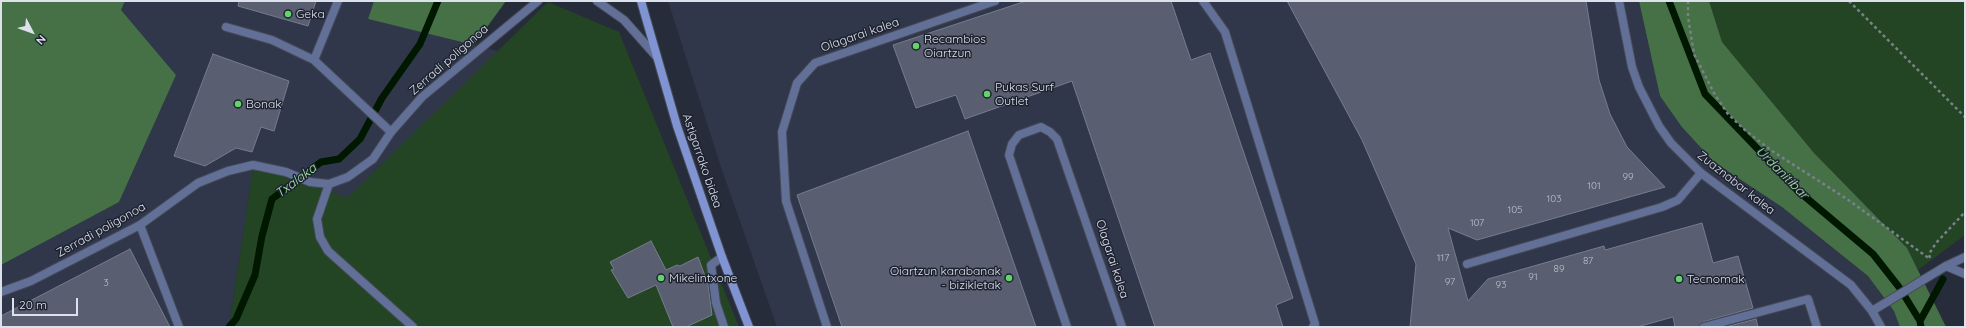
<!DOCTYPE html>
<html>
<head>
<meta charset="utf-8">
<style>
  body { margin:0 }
  #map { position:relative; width:1966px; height:328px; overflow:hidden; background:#272c3a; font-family:Quicksand,sans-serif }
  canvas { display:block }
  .frame { position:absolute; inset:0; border:2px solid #dde1eb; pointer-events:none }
  .north { position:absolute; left:12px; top:12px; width:40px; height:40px; -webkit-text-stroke:3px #1d2230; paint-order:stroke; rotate:131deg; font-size:11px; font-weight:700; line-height:16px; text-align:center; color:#dde1eb }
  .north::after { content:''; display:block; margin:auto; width:14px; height:18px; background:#dde1eb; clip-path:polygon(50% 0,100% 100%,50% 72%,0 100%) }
  .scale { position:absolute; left:12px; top:298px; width:66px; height:18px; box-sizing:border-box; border:2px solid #dde1eb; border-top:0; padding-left:5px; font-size:12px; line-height:14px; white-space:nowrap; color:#dde1eb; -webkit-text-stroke:3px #1d2230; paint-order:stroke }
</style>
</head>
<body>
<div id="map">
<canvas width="1966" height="328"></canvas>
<div class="frame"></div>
<div class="north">N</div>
<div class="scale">20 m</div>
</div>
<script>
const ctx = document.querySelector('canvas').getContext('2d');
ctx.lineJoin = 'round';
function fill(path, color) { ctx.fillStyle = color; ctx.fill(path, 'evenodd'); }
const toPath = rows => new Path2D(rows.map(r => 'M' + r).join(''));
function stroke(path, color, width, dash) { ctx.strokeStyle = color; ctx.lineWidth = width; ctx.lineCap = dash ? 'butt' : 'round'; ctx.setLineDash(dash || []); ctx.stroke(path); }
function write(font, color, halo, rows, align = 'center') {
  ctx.font = font + ' Quicksand,sans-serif'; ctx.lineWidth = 3; ctx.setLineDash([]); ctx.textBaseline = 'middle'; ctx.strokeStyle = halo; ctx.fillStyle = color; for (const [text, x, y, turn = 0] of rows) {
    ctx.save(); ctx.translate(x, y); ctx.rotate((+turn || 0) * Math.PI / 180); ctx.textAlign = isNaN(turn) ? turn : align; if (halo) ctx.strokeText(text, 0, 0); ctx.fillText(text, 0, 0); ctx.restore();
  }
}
fill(toPath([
  [125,1,374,1,368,19,498,51,347,198,254,163,229,327,1,327,1,265,119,202,176,75,121,10],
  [668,1,1639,1,1660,96,1714,162,1782,207,1868,276,1894,311,1900,327,777,327,721,167]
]), '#31374b');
fill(toPath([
  [1709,1,1965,1,1965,235,1918,270,1907,248,1814,153,1722,42],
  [548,2,619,32,739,327,229,327,254,162,347,198]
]), '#234524');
fill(toPath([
  [1,1,125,1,121,10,176,75,119,202,1,265],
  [374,1,506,1,474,45,368,19],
  [1639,1,1709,1,1722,42,1814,153,1907,248,1946,327,1900,327,1894,311,1868,276,1782,207,1714,162,1682,127,1660,96]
]), '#467147');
stroke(toPath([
  [1669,1,1705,94,1797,190,1873,254,1899,287,1920,321,1921,327],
  [1920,321,1943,279],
  [229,327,236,319,255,275,262,236,272,199,321,162,339,159,360,139,382,98,420,44,438,1]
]), '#001700', 7);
const building = toPath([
  [239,1,316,1,308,26,238,6,239,1],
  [1026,1,1171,1,1191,60,1210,53,1293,298,1276,305,1283,327,1155,327,1072,81,965,119,956,95,916,108,893,45,1026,1],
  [1287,1,1586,1,1599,80,1610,114,1627,147,1665,187,1477,240,1448,228,1468,301,1488,279,1604,246,1605,250,1702,223,1713,263,1738,256,1753,308,1703,322,1699,327,1675,327,1673,317,1637,327,1410,327,1416,264,1362,140,1287,1],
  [213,54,289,81,274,131,261,127,252,152,236,148,205,166,174,156,213,54],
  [968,131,1036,327,842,327,797,195,968,131],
  [651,241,666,270,677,265,680,266,698,257,708,284,712,315,686,327,673,327,656,285,628,298,611,270,614,269,610,262,651,241],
  [130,249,170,327,1,327,1,316,130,249],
  [1756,319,1758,327,1725,327,1756,319]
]);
fill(building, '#595f70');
stroke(building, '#767c8e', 1);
const service = toPath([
  [226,27,272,40,314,60,391,132],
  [314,60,338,1],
  [140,225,179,327],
  [1467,264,1662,207,1678,200,1701,173],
  [1946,266,1965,257],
  [1704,327,1808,299,1817,327]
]);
const minor = toPath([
  [597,1,624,20,656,56],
  [1203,1,1225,32,1315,324,1313,327],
  [1619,1,1632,67,1639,87,1659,126,1671,143,1701,173,1851,285,1872,311,1881,327],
  [329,184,317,219,320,237,328,251,413,327],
  [722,257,711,265,716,303,724,327],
  [1,292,31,281,140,225,198,183,228,171,253,165,286,172,310,182,329,184,348,177,373,159,391,132,422,97,538,1],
  [1872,311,1946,266,1965,274],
  [827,327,786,201,782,132,797,83,815,63,995,1],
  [1067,327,1009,155,1012,144,1019,135,1041,127,1050,132,1057,139,1122,327]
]);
const secondary = toPath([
  [641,1,677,126,722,257,749,327]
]);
stroke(service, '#444956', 10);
stroke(minor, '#444956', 10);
stroke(secondary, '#444956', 10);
stroke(toPath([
  [1688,1,1688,17,1694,54,1715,95,1728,114,1746,131,1772,151,1847,199,1930,259],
  [1849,1,1965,117],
  [1930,258,1929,254,1936,243,1965,212]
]), '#7b808c', 2.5, [3, 3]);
stroke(service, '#626f96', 8);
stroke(minor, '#626f96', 8);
stroke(secondary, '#8094d3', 8);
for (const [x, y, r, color] of [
  [288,14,4,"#62d469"],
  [916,46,4,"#62d469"],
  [987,94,4,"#62d469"],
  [238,104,4,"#62d469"],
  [661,278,4,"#62d469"],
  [1009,278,4,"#62d469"],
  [1679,279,4,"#62d469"]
]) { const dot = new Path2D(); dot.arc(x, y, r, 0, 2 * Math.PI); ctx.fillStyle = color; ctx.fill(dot); stroke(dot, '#1d2230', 1.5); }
write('10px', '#bcc0cc', null, [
  ["99",1628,177],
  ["101",1594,186],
  ["103",1554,199],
  ["105",1515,210],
  ["107",1477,223],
  ["117",1443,258],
  ["87",1588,261],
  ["89",1559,269],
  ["91",1533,277],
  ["97",1450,282],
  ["3",106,283],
  ["93",1501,285]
]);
write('12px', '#dde1eb', '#1d2230', [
  ["Geka",296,14],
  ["Recambios",924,39],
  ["Oiartzun",924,53],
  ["Pukas Surf",995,87],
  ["Outlet",995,101],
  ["Bonak",246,104],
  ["Oiartzun karabanak",1001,271,"right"],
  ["- bizikletak",1001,285,"right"],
  ["Mikelintxone",669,278],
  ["Tecnomak",1687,279]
], 'left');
write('12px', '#dde1eb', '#1d2230', [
  ["Olagarai kalea",860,35,-19],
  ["Zerradi poligonoa",449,60,-41],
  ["Astigarrako bidea",702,161,71],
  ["Zuaznabar kalea",1736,183,38],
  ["Zerradi poligonoa",101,230,-29],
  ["Olagarai kalea",1112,259,72]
]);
write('italic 13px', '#a0e2a1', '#1d2230', [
  ["Urdanitibar",1782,173,45],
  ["Txalaka",296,181,-37]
]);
</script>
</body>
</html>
